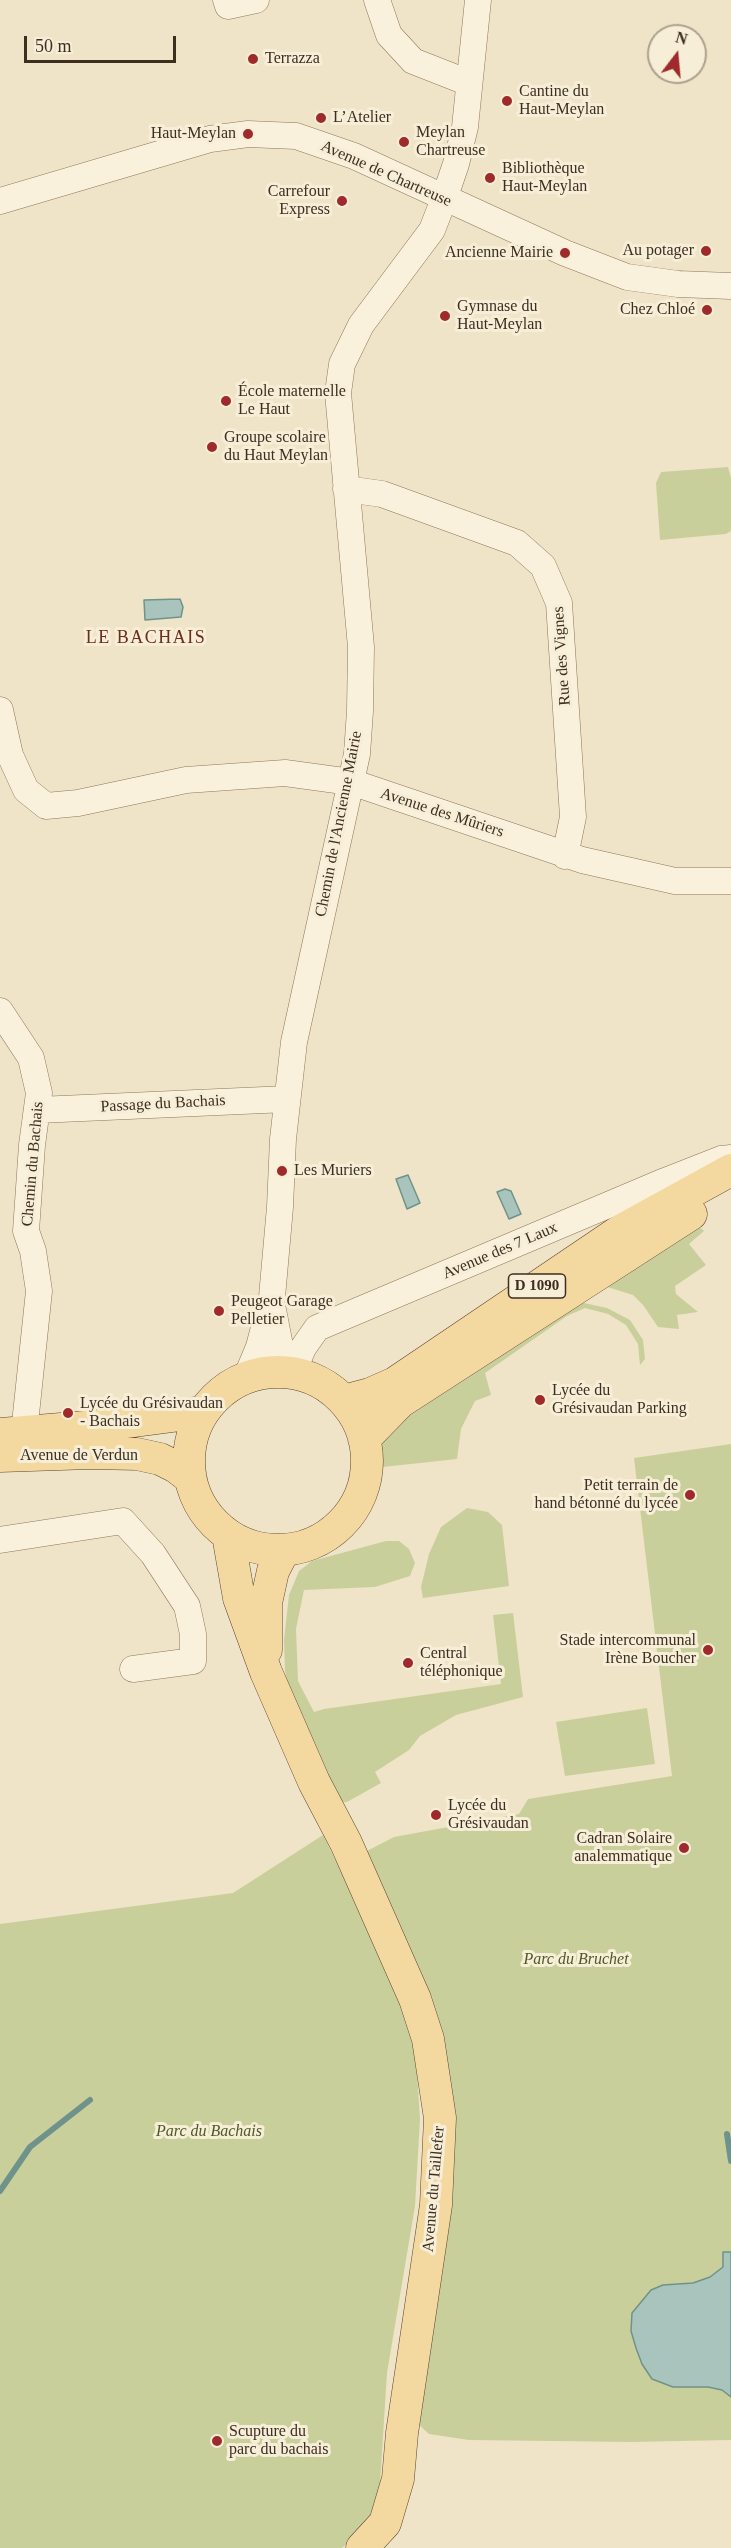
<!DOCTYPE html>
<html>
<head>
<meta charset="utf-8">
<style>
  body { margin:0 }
  #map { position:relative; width:731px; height:2548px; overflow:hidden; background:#f0e4c8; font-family:Georgia,serif }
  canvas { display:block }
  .north { position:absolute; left:647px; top:24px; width:60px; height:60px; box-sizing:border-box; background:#f7eed8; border:2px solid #ada18e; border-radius:50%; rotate:16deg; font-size:16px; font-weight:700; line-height:24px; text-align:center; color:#3d2e20 }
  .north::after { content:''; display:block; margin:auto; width:21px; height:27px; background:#9e2a2b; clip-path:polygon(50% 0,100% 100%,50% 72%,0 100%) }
  .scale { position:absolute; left:24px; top:36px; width:152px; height:27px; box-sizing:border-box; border:3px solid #3d2e20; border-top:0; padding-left:8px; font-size:18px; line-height:21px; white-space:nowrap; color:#3d2e20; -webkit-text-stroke:4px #f7eed8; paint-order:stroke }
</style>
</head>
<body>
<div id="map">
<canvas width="731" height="2548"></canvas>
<div class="north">N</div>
<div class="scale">50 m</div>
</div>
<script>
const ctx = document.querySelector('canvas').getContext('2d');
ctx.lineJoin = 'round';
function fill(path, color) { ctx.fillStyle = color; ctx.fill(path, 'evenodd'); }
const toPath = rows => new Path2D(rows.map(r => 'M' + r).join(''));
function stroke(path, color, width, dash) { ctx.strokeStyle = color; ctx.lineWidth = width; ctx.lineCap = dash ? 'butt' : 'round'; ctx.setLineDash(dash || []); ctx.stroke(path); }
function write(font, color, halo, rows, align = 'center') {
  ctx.font = font + ' Georgia,serif'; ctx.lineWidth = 6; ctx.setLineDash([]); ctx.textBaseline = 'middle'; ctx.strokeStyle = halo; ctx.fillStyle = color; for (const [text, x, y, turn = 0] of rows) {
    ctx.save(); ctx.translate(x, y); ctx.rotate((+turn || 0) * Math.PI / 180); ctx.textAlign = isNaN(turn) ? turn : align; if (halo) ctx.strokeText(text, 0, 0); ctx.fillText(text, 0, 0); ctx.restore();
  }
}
fill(toPath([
  [728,467,731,478,731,531,726,534,660,540,656,483,661,472],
  [696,1224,704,1231,689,1244,706,1265,675,1286,676,1294,698,1312,677,1315,679,1329,658,1327,643,1305,633,1295,601,1285],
  [584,1303,607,1308,630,1320,643,1340,645,1359,640,1365,638,1344,626,1325,608,1314,585,1308,567,1316,485,1373,491,1395,475,1401,461,1429,457,1459,383,1467,381,1447,385,1430,563,1312],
  [731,1444,731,2440,631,2442,469,2440,429,2434,417,2423,451,2173,363,1853,394,1837,519,1814,528,1799,672,1776,634,1458],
  [467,1508,488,1512,502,1525,509,1586,423,1598,421,1587,429,1554,441,1527],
  [386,1541,399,1541,409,1549,415,1563,410,1576,375,1587,304,1590,296,1629,298,1681,314,1712,324,1709,501,1684,493,1615,513,1613,523,1697,456,1715,420,1736,409,1750,375,1772,381,1783,347,1802,342,1802,338,1798,290,1694,285,1671,284,1640,289,1595,299,1571,312,1561],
  [647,1708,655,1764,565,1776,556,1722],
  [323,1835,385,1962,415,2042,420,2119,415,2206,387,2373,378,2515,342,2548,0,2548,0,1924,233,1893]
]), '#c9cf9b');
const water = toPath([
  [180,599,183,607,181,617,145,620,144,600,180,599],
  [408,1175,420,1203,407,1209,396,1179,408,1175],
  [505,1189,511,1191,521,1214,509,1219,497,1192,505,1189],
  [723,2252,731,2252,731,2397,722,2390,708,2387,673,2387,652,2379,642,2364,636,2348,631,2331,632,2313,651,2290,663,2285,693,2283,710,2277,723,2267,723,2252]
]);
fill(water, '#a9c4bc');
stroke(water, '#6f938a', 1.5);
stroke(toPath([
  [727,2134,731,2161],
  [0,2191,30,2147,90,2100]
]), '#6f938a', 6);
const minor = toPath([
  [226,0,228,6,256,0],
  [377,0,389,35,413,61,469,83],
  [0,201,210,139,248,134,296,136,354,156,565,253,627,277,678,284,731,286],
  [346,489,382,494,517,543,543,566,559,603,573,817,565,856],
  [0,710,10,755,26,790,46,806,78,803,186,780,285,773,351,782,582,860,675,881,731,881],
  [0,1011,31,1058,39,1093,32,1145,26,1231,33,1251,39,1291,24,1433],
  [38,1110,287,1099],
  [273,1310,282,1356,293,1373],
  [293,1373,303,1348,317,1328,665,1181,721,1159,731,1158],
  [246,1378,259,1347,272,1297,280,1207,283,1139,294,1042,357,754,360,711,361,647,338,393,342,364,361,325,432,230,444,199,456,164,465,127,478,0],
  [0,1540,123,1521,153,1554,187,1606,193,1634,193,1661,133,1669]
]);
const major = toPath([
  '189 1461a89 89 0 1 1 178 0a89 89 0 1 1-178 0Z',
  [344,1401,370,1394,395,1383,620,1231,731,1170],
  [0,1434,97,1426,203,1412],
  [364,1439,400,1402,691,1214],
  [0,1456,90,1453,137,1454,160,1459,176,1467,189,1477],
  [228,1535,239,1598,266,1672,314,1782,346,1843,415,1999,428,2039,440,2118,436,2205,402,2433,398,2479,385,2523,362,2548],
  [266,1650,266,1603,273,1571,284,1550]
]);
stroke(minor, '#8d765c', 27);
stroke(major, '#5b4430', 33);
stroke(minor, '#faf1dc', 26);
stroke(major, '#f3d9a0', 32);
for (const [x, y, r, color] of [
  [253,59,6,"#9e2a2b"],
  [507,101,6,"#9e2a2b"],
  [321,118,6,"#9e2a2b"],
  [248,134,6,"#9e2a2b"],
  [404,142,6,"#9e2a2b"],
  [490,178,6,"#9e2a2b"],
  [342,201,6,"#9e2a2b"],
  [706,251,6,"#9e2a2b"],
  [565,253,6,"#9e2a2b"],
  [707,310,6,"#9e2a2b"],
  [445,316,6,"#9e2a2b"],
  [226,401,6,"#9e2a2b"],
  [212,447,6,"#9e2a2b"],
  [282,1171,6,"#9e2a2b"],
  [219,1311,6,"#9e2a2b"],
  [540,1400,6,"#9e2a2b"],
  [68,1413,6,"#9e2a2b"],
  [690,1495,6,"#9e2a2b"],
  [708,1650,6,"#9e2a2b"],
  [408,1663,6,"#9e2a2b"],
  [436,1815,6,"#9e2a2b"],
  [684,1848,6,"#9e2a2b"],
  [217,2441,6,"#9e2a2b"]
]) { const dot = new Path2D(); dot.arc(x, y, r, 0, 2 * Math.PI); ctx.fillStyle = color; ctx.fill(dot); stroke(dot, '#f7eed8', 2); }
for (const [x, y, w] of [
  [537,1286,57]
]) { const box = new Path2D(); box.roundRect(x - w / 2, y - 12, w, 24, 4.5); ctx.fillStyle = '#f7eed8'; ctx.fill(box); stroke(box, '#3d2e20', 1.5); }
write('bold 15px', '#3d2e20', null, [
  ["D 1090",537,1286]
]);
write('16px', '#3d2e20', '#f7eed8', [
  ["Terrazza",265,59],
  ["Cantine du",519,92],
  ["Haut-Meylan",519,110],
  ["L’Atelier",333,118],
  ["Meylan",416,133],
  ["Chartreuse",416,151],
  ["Haut-Meylan",236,134,"right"],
  ["Bibliothèque",502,169],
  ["Haut-Meylan",502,187],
  ["Carrefour",330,192,"right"],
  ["Express",330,210,"right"],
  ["Au potager",694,251,"right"],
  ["Ancienne Mairie",553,253,"right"],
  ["Gymnase du",457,307],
  ["Haut-Meylan",457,325],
  ["Chez Chloé",695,310,"right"],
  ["École maternelle",238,392],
  ["Le Haut",238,410],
  ["Groupe scolaire",224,438],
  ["du Haut Meylan",224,456],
  ["Les Muriers",294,1171],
  ["Peugeot Garage",231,1302],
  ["Pelletier",231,1320],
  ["Lycée du",552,1391],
  ["Grésivaudan Parking",552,1409],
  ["Lycée du Grésivaudan",80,1404],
  ["- Bachais",80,1422],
  ["Petit terrain de",678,1486,"right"],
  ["hand bétonné du lycée",678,1504,"right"],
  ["Stade intercommunal",696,1641,"right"],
  ["Irène Boucher",696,1659,"right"],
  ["Central",420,1654],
  ["téléphonique",420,1672],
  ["Lycée du",448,1806],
  ["Grésivaudan",448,1824],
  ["Cadran Solaire",672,1839,"right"],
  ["analemmatique",672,1857,"right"],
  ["Scupture du",229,2432],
  ["parc du bachais",229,2450]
], 'left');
write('16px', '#3d2e20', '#f7eed8', [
  ["Avenue de Chartreuse",386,174,24],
  ["Rue des Vignes",562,656,-94],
  ["Avenue des Mûriers",442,813,18],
  ["Chemin de l'Ancienne Mairie",339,824,-79],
  ["Passage du Bachais",163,1104,-3],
  ["Chemin du Bachais",33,1164,-85],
  ["Avenue des 7 Laux",500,1251,-23],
  ["Avenue de Verdun",79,1456],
  ["Avenue du Taillefer",434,2189,-85]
]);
write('italic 16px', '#4d5a26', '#f7eed8', [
  ["Parc du Bruchet",576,1960],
  ["Parc du Bachais",209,2132]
]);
ctx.letterSpacing = '1.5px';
write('18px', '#6b2e1e', '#f7eed8', [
  ["LE BACHAIS",146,638]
]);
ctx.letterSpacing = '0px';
</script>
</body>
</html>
